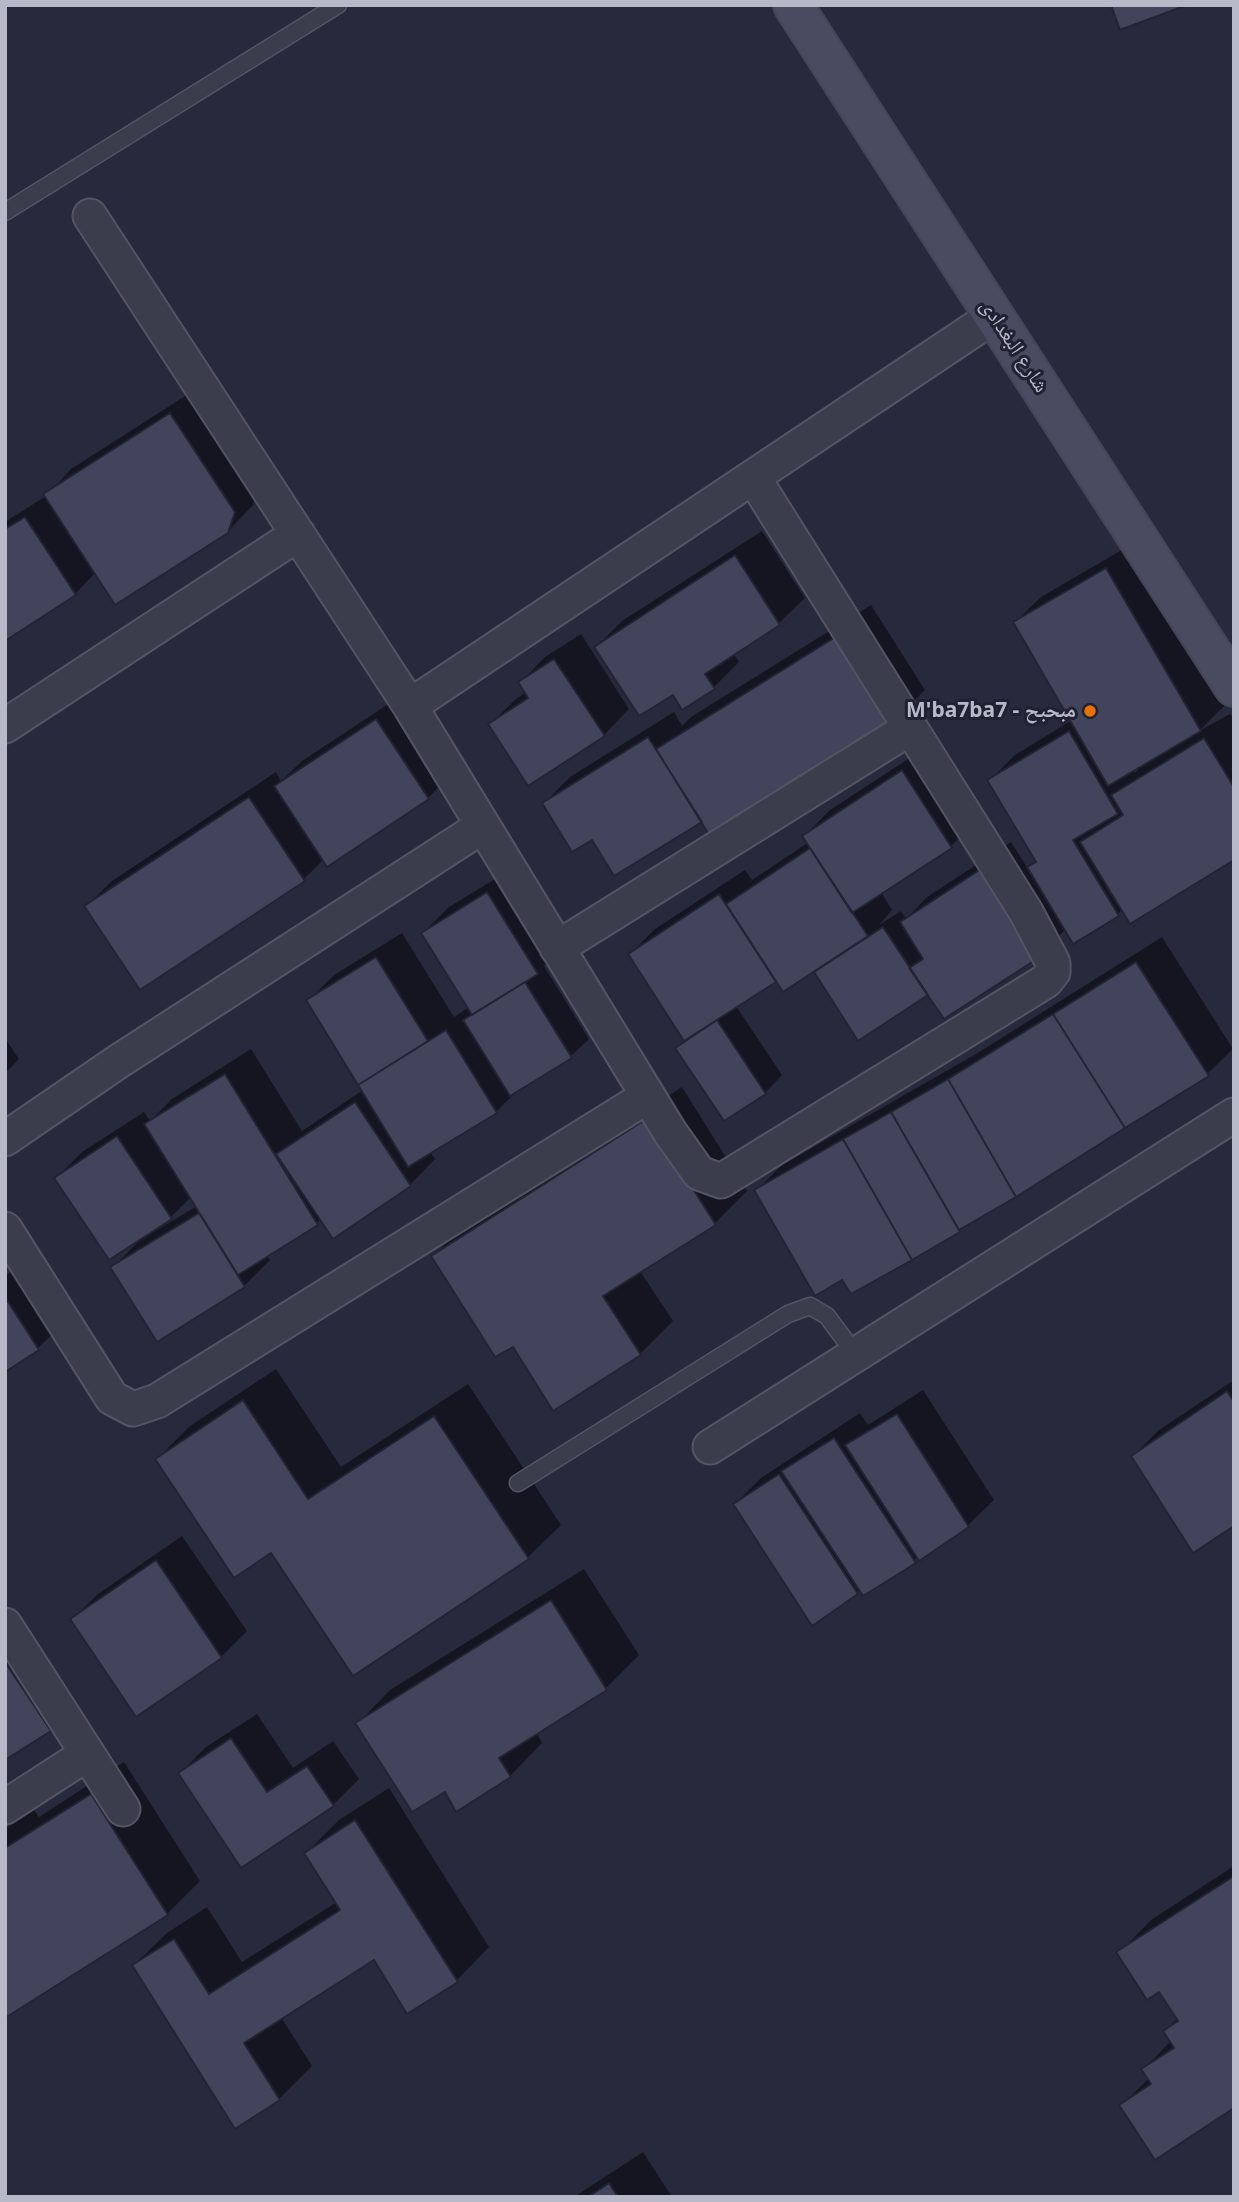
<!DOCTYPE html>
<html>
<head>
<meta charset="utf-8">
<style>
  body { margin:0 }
  #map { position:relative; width:1239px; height:2202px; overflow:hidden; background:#27293d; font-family:"Noto Sans",sans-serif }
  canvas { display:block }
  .frame { position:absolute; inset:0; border:7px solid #b7b8c8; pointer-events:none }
</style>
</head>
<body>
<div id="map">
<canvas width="1239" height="2202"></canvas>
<div class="frame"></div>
</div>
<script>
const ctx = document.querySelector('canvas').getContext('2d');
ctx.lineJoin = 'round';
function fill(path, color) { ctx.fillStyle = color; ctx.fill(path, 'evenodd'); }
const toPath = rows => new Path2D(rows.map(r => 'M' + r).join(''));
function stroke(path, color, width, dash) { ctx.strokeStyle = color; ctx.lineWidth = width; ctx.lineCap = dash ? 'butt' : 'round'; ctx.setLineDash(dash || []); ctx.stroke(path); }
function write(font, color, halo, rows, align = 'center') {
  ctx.font = font + ' "Noto Sans","Noto Naskh Arabic",sans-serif'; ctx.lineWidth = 6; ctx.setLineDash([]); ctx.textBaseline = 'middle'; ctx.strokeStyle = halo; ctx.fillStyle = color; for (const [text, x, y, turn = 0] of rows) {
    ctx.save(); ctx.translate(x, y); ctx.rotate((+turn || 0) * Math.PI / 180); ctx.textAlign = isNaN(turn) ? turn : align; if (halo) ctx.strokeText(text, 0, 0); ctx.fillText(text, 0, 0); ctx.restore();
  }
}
fill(toPath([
  [196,389,259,485,253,505,227,532,96,572,75,594,5,639,5,522,46,496,71,469],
  [762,531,805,598,779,623,733,653,739,662,714,687,673,692,596,647,622,621],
  [1132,544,1226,704,1199,731,1230,714,1234,719,1234,858,1123,909,1117,915,1066,929,1041,954,928,993,816,972,821,965,777,979,736,1006,782,1075,765,1093,677,1048,685,1040,630,954,655,929,745,870,752,880,809,842,804,836,830,810,928,746,977,821,951,846,881,892,892,910,879,925,901,911,906,919,927,897,1011,842,1028,869,1037,860,989,781,1015,755,1072,720,1015,622,1041,597],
  [1143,764,1135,773,1132,769],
  [871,605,925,690,892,723,702,820,592,838,544,803,570,777,674,712,682,726,691,717],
  [581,634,629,709,604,735,490,724,516,699,526,692,520,683,545,657],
  [402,695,454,772,428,798,324,859,304,879,86,906,112,881,276,772,281,781,302,761],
  [513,868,563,947,544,966,589,1039,571,1056,520,1088,496,1112,430,1152,435,1159,410,1185,322,1219,267,1255,270,1260,244,1286,158,1340,112,1268,141,1239,56,1178,82,1152,144,1112,150,1121,172,1099,251,1049,302,1131,363,1090,308,1001,334,975,402,933,454,1017,469,1007,423,933,449,907],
  [191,1197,197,1206,157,1230,155,1228,171,1217],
  [1162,937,1233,1049,1207,1074,965,1224,959,1230,843,1278,756,1191,782,1165,976,1054],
  [5,1038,19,1059,5,1073],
  [682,1087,747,1191,715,1223,640,1271,673,1321,640,1354,513,1344,433,1256,466,1224],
  [25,1263,64,1323,38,1348,5,1370,5,1276],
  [276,1369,341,1467,468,1384,561,1525,528,1557,354,1673,272,1551,157,1459,190,1426],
  [1234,1380,1234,1524,1133,1456,1159,1430],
  [923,1390,994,1500,968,1525,864,1593,861,1589,857,1593,735,1504,761,1478,860,1413,868,1425],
  [182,1536,247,1631,221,1657,137,1714,72,1619,98,1594],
  [584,1569,639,1655,606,1688,536,1732,542,1743,510,1776,445,1790,358,1723,390,1690],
  [5,1633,75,1704,49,1729,5,1758],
  [257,1714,293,1768,333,1741,359,1779,333,1805,241,1866,180,1773,206,1747],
  [124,1762,200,1881,167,1914,5,2016,5,1829,34,1810,39,1817],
  [389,1788,489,1947,457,1980,374,1958,281,2017,312,2066,279,2099,134,1965,167,1933,207,1907,242,1962,337,1902,306,1853,339,1820],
  [1234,1866,1234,2106,1121,2106,1149,2078,1143,2070,1171,2041,1165,2031,1178,2018,1159,1990,1119,1953,1151,1920],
  [643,2152,672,2197,574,2197]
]), '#0007');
const building = toPath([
  [1111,5,1187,5,1120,30,1111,5],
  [170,413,235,512,228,533,115,605,43,494,170,413],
  [25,517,76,595,5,641,5,529,25,517],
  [735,555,780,625,705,674,715,689,682,710,673,695,639,716,594,647,735,555],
  [1106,568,1201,731,1108,786,1013,622,1106,568],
  [837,636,893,725,711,838,656,749,837,636],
  [554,659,605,736,528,786,488,724,528,698,518,682,554,659],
  [376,719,429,799,327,867,274,786,376,719],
  [1069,731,1118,814,1073,840,1119,916,1073,944,1027,867,1036,862,987,780,1069,731],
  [648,737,702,822,614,876,592,840,572,852,542,803,648,737],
  [1204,738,1234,787,1234,860,1130,924,1080,842,1123,815,1111,795,1204,738],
  [902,770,952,848,852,913,802,836,902,770],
  [249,797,305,881,140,990,84,906,249,797],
  [810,848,868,936,783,992,726,904,810,848],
  [984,867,1043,955,944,1019,909,968,923,959,900,922,984,867],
  [487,892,538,974,472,1015,421,933,487,892],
  [719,894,776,982,684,1041,628,954,719,894],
  [883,927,928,995,858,1041,814,972,883,927],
  [376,957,428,1041,358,1085,306,1000,376,957],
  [1136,962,1209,1076,1125,1128,1053,1014,1136,962],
  [525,982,572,1058,510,1096,463,1020,525,982],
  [1053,1014,1125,1128,1016,1197,948,1079,1053,1014],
  [717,1020,766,1094,724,1121,675,1048,717,1020],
  [446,1030,497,1113,408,1167,358,1085,446,1030],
  [225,1074,318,1225,238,1275,144,1124,225,1074],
  [948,1079,1016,1197,959,1230,891,1112,948,1079],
  [355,1102,411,1186,333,1239,276,1154,355,1102],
  [891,1112,960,1232,912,1260,843,1139,891,1112],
  [648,1118,716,1225,603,1296,641,1355,553,1411,513,1347,495,1357,431,1256,648,1118],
  [117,1136,172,1219,109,1260,54,1178,117,1136],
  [843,1139,912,1260,851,1294,842,1280,815,1296,754,1190,843,1139],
  [199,1213,245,1287,157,1342,110,1267,199,1213],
  [5,1297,39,1350,5,1372,5,1297],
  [1227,1391,1234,1402,1234,1526,1193,1553,1131,1456,1227,1391],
  [243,1400,308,1499,434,1416,529,1559,353,1676,271,1553,234,1578,155,1459,243,1400],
  [897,1414,969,1527,919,1561,845,1445,897,1414],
  [834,1438,916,1563,863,1596,781,1471,834,1438],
  [779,1474,858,1594,812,1626,733,1504,779,1474],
  [156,1560,222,1658,136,1717,70,1619,156,1560],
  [551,1600,607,1690,499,1758,511,1777,456,1812,445,1792,412,1812,355,1723,551,1600],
  [5,1662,51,1731,5,1760,5,1662],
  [231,1738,267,1792,307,1766,334,1806,241,1868,178,1773,231,1738],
  [91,1794,168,1915,5,2018,5,1848,91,1794],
  [355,1820,458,1982,407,2014,374,1960,244,2043,280,2100,235,2129,132,1965,174,1939,209,1994,340,1910,304,1853,355,1820],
  [1234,1876,1234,2108,1155,2160,1119,2105,1151,2084,1141,2069,1174,2048,1163,2031,1178,2021,1159,1992,1147,2000,1116,1952,1234,1876],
  [609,2183,618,2197,588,2197,609,2183]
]);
fill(building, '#42445b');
stroke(building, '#222435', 2);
const lane = toPath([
  [5,212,338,5],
  [518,1483,788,1314,810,1306,827,1316,856,1355]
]);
const street = toPath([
  [90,216,410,706,670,1132,699,1173,721,1181,1046,981,1053,972,1053,963,1026,912,753,477],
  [410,706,994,316],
  [5,726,298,534],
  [557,948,910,728],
  [5,1139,119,1061,483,826],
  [5,1229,112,1398,133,1409,157,1401,648,1096],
  [710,1447,1234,1115],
  [5,1625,123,1809],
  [5,1807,87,1754]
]);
const secondary = toPath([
  [793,5,1234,687]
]);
stroke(lane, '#535565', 19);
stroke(street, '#535565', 37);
stroke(secondary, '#444657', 42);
stroke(lane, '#3b3d4d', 16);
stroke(street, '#3b3d4d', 33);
stroke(secondary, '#494b60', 38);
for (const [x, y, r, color] of [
  [1090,711,7,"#e8710a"]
]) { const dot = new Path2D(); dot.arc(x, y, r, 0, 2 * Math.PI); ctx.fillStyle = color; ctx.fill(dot); stroke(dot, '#202233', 2.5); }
write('21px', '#b7b8c8', '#202233', [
  ["شارع البغدادى",1014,346,57]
]);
write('bold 21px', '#b7b8c8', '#202233', [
  ["M'ba7ba7 - مبحبح",1076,711]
], 'right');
</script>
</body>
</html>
